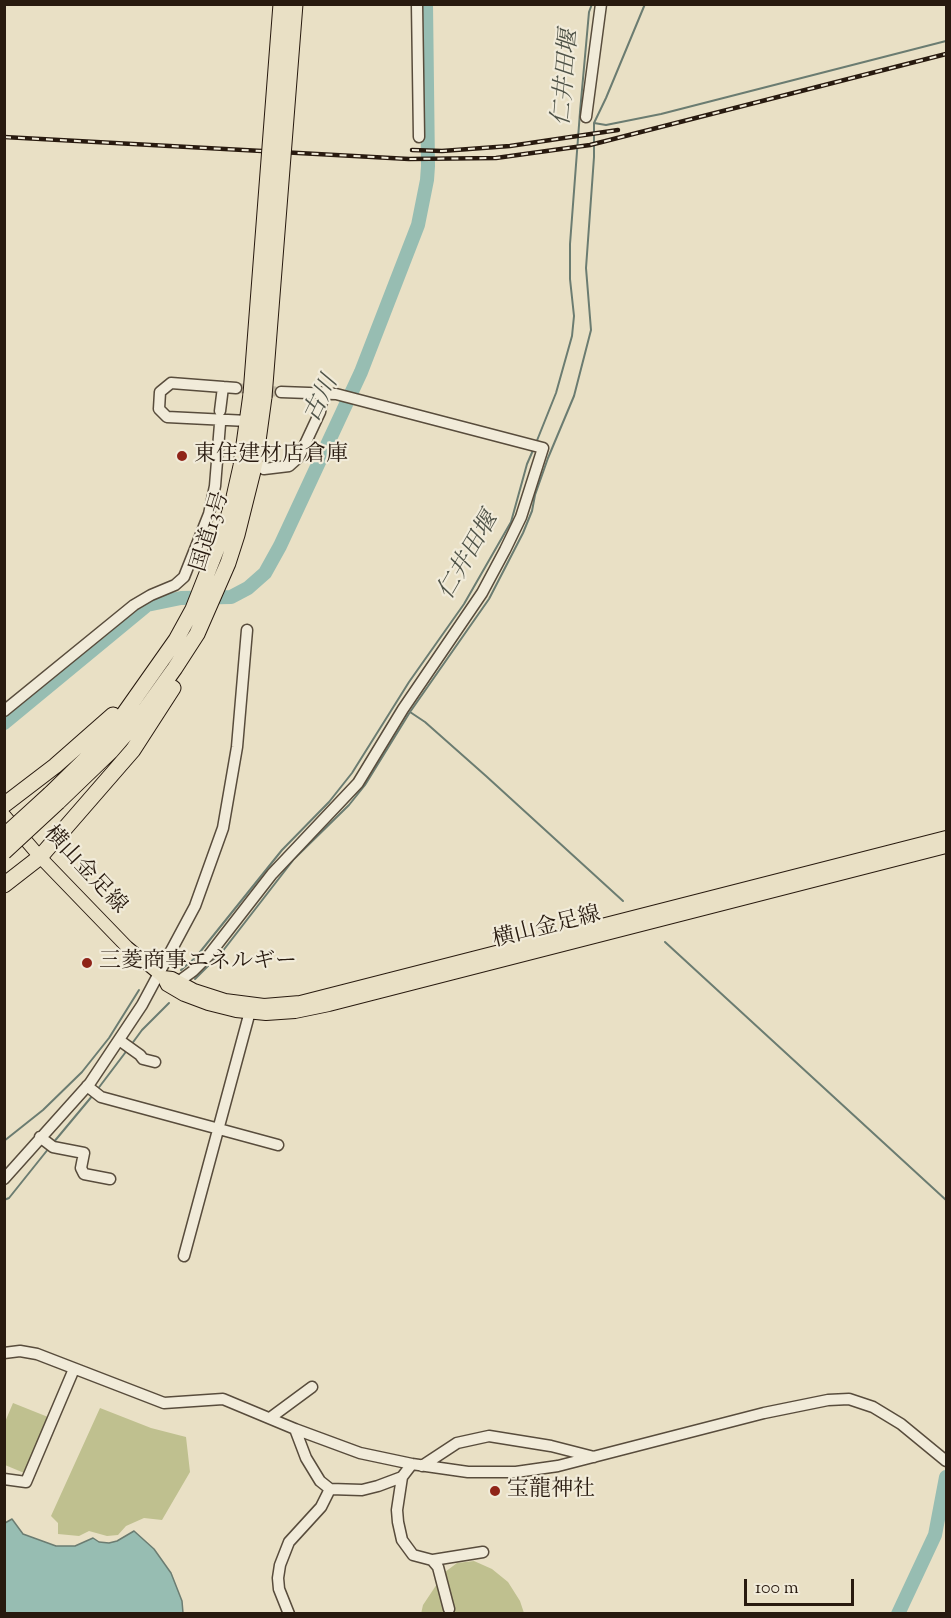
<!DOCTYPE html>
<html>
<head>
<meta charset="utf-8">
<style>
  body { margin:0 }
  #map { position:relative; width:951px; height:1618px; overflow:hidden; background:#e9e0c5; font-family:"Sorts Mill Goudy",serif }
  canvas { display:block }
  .frame { position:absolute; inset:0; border:6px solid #281a0f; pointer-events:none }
  .scale { position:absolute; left:744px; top:1579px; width:110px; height:27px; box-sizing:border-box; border:3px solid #281a0f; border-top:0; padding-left:8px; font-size:18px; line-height:21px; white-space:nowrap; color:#281a0f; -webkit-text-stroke:4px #f1ebd9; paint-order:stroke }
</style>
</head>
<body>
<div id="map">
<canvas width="951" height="1618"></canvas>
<div class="frame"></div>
<div class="scale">100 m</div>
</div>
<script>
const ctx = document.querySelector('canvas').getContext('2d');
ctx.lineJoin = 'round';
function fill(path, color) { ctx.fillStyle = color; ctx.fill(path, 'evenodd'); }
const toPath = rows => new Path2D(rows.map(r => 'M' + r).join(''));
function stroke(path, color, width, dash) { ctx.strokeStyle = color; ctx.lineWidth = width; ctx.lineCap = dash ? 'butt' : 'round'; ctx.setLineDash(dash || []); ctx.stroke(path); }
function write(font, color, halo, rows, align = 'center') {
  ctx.font = font + ' "Sorts Mill Goudy","Noto Serif JP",serif'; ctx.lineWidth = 4.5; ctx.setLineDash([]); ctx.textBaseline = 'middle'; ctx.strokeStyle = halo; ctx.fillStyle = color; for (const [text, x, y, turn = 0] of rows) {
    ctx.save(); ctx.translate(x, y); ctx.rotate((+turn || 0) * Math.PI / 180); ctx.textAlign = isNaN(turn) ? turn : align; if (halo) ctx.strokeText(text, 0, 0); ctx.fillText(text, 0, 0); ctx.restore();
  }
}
fill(toPath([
  [13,1403,53,1419,29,1475,5,1465,5,1422],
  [100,1408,151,1428,186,1437,190,1472,162,1520,144,1518,126,1526,118,1535,107,1536,89,1531,79,1536,58,1534,58,1523,51,1516],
  [474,1561,492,1569,508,1582,520,1601,524,1613,421,1614,423,1605,445,1572,457,1563]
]), '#bfc08f');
const water = toPath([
  [12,1519,23,1534,56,1546,75,1546,93,1538,99,1542,109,1543,117,1541,134,1531,154,1549,171,1573,182,1601,183,1613,5,1613,5,1523,12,1519]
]);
fill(water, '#97bdb2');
stroke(water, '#6b7c71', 1.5);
stroke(toPath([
  [594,123,606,125,661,114,946,41],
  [536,443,556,393,572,336,574,316,570,279,570,244,580,112,589,12,592,4],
  [410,712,425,722,486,776,623,901],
  [665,942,946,1200],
  [181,970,196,957,282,850,329,802,352,773,409,682,464,604,511,522,527,464,534,448],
  [195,979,222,952,294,859,349,805,365,785,410,712,489,599,523,533,532,511,535,495,548,458,574,396,591,330,586,268,594,157,594,123,606,98,645,4],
  [131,1045,142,1030,169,1003],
  [97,1090,128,1049],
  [4,1141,43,1110,82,1072,109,1038,139,990],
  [53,1143,93,1095],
  [4,1200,9,1198,49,1148]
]), '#6b7c71', 2);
stroke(toPath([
  [4,723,147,605,181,598,231,597,248,588,265,573,280,546,361,372,418,225,427,180,428,166,426,4],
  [898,1614,935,1535,946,1477]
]), '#97bdb2', 14);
stroke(toPath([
  [236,388,281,392]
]), '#c2b8a1', 10, [10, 5]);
const minor = toPath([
  [417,4,419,137],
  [586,117,601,4],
  [236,388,171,383,160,392,159,409,167,417,248,421],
  [220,411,223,387],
  [255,463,264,469,289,466,299,457,320,412,324,392],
  [4,711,134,605,151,595,175,585,184,577,209,514,215,486,220,424],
  [178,982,193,971,209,955,272,874,358,783,403,709,482,593,505,550,521,517,543,448,336,394,281,392],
  [119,1040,140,1055,143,1059,155,1062],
  [87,1086,101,1097,278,1145],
  [40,1137,53,1147,84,1153,81,1168,84,1174,110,1179],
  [4,1179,90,1083,142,1005,195,906,223,828,237,747,247,630],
  [184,1256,252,1004],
  [4,1353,20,1351,37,1354,164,1403,223,1399,295,1429,360,1453,412,1464,468,1472,516,1472,558,1466,764,1413,828,1400,849,1399,873,1407,901,1424,946,1461],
  [270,1418,312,1387],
  [295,1429,306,1458,320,1481,330,1489,362,1490,378,1486,402,1477,412,1464],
  [422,1466,457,1443,489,1436,551,1446,594,1457],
  [402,1477,397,1510,398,1522,402,1540,413,1555,432,1560,438,1567,449,1609],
  [4,1479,26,1482,74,1369],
  [433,1560,483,1552],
  [289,1614,279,1589,278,1578,280,1565,289,1542,321,1507,330,1489]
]);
const major = toPath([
  [4,815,40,857,127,947,163,977,167,985,184,995,208,1004,236,1011,266,1014,295,1012,329,1005,946,847],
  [163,977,172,978,194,990,225,1000,264,1005,300,1002,946,837]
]);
const highway = toPath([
  [50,794,95,750,121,718,176,640,193,609,225,528,234,497,241,466,251,394],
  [58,802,111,751,137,721,175,668,197,634,228,563,237,535,255,463,264,397],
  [4,805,55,766,113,715],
  [4,885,40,857,133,750,173,688]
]);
stroke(minor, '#584c3c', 13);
stroke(major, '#281a0f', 14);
stroke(highway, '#281a0f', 17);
stroke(minor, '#f1ebd9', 10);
stroke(major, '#e9e0c5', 12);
stroke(highway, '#e9e0c5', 15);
const rail = toPath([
  [4,137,409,159,496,158,590,145,946,54],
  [412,150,442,151,510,146,618,130]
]);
stroke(rail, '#281a0f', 4.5);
stroke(rail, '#f1ebd9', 2, [7]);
const highwayBridge = toPath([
  [251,394,281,4],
  [264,397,295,4],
  [4,836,50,794],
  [4,852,58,802]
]);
stroke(highwayBridge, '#281a0f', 17, []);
stroke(highwayBridge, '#e9e0c5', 15);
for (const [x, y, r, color] of [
  [182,456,6,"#8f2418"],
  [87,963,6,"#8f2418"],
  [495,1491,6,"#8f2418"]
]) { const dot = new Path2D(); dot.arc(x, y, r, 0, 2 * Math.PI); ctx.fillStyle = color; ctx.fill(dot); stroke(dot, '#f1ebd9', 2); }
write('22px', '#281a0f', '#f1ebd9', [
  ["東住建材店倉庫",194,456],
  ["三菱商事エネルギー",99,963],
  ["宝龍神社",507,1491]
], 'left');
write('22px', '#281a0f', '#f1ebd9', [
  ["国道13号",212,532,-73],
  ["横山金足線",84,871,47],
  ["横山金足線",547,929,-14]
]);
write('italic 24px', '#4f5348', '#f1ebd9', [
  ["仁井田堰",568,78,-85],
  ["古川",323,400,-64],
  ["仁井田堰",470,557,-60]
]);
</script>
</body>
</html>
